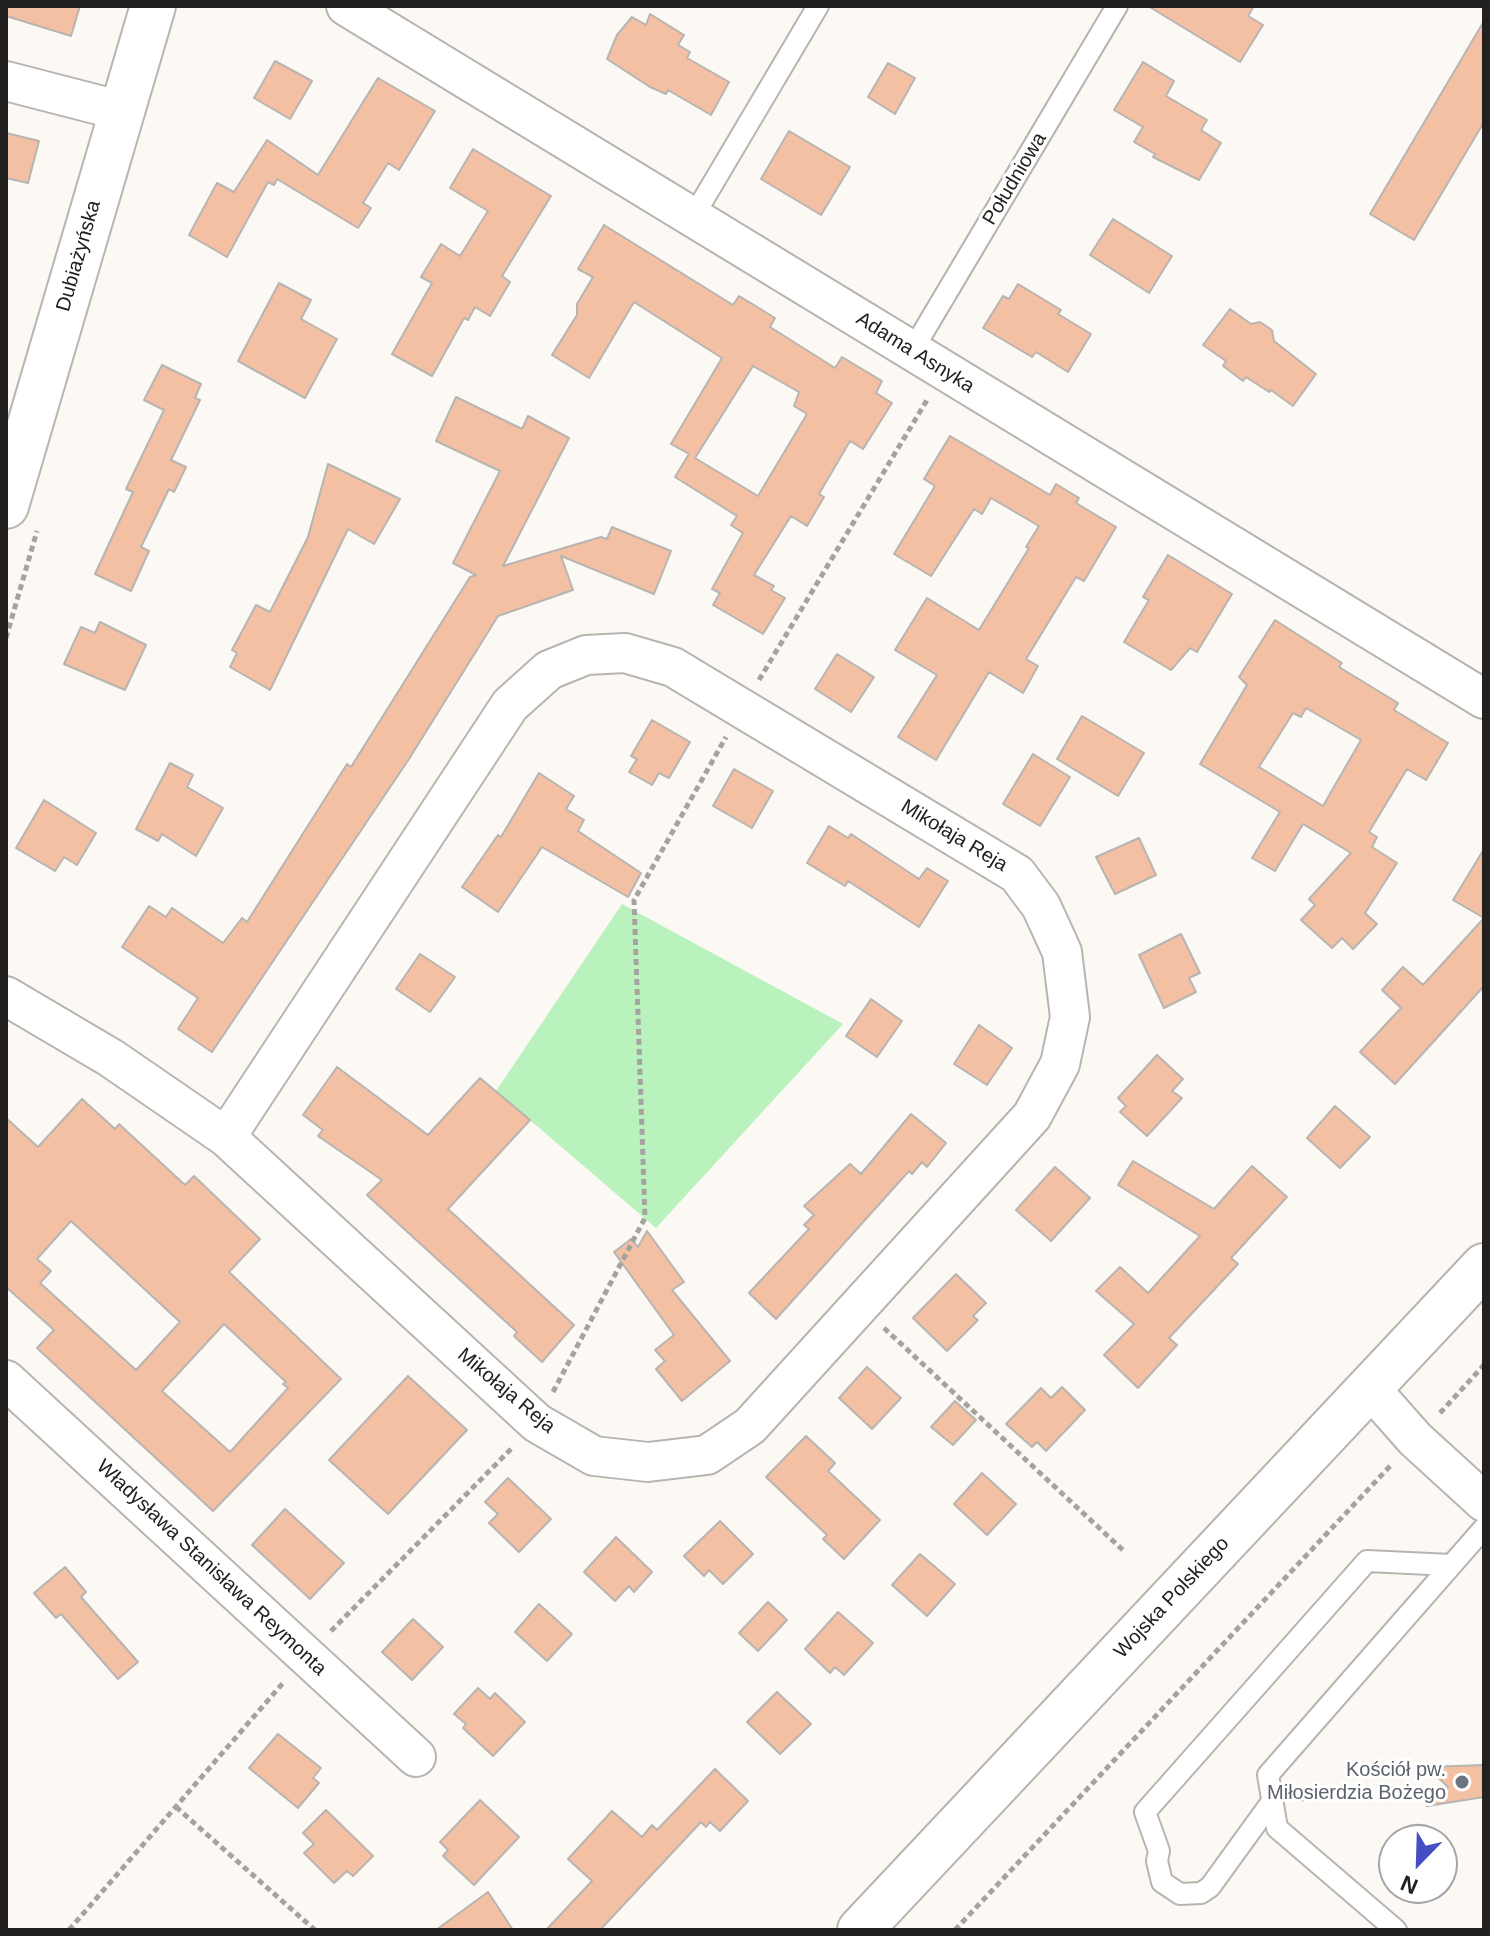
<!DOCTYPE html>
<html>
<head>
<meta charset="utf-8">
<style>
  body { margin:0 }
  #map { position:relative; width:1490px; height:1936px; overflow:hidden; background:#fcf9f5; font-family:Helvetica,sans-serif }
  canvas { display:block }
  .frame { position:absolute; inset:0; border:8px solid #222120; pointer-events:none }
  .north { position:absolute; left:1378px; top:1824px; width:80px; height:80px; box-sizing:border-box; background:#fff; border:2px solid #a7a6a6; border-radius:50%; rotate:203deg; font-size:22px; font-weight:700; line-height:32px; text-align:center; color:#222120 }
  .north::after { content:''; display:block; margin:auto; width:28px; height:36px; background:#464ec3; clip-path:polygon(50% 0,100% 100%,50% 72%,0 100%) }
</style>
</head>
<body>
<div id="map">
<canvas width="1490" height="1936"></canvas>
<div class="frame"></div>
<div class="north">N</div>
</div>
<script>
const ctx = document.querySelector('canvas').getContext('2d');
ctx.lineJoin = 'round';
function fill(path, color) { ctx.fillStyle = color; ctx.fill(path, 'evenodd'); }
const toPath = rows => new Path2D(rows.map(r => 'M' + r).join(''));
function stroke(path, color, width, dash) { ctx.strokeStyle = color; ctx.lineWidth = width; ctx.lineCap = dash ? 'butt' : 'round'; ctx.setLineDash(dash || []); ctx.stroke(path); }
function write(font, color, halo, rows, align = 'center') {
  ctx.font = font + ' Helvetica,sans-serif'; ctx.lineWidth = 6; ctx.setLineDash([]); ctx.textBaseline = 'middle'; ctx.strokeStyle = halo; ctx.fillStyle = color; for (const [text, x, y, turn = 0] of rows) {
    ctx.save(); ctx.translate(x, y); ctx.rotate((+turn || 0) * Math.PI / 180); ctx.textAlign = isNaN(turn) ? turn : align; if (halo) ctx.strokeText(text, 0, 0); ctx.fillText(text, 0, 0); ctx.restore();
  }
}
fill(toPath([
  [622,904,843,1024,656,1228,496,1091]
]), '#baf2bd');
const building = toPath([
  [6,6,80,6,71,36,6,16,6,6],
  [1148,6,1254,6,1248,16,1263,25,1240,62,1148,6],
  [650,14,684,35,678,45,690,52,687,58,729,82,711,115,668,90,666,94,650,87,607,59,617,35,632,17,646,25,650,14],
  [1484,21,1484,122,1414,240,1370,214,1484,21],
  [275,61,312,81,290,119,254,98,275,61],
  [1143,62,1174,81,1166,96,1207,120,1201,130,1221,143,1199,180,1153,157,1155,154,1134,142,1143,127,1114,110,1143,62],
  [888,63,915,78,895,114,868,97,888,63],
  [378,78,435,111,399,170,388,163,363,203,371,208,358,228,277,179,274,185,268,182,227,257,189,235,217,183,234,192,267,140,318,175,378,78],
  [789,131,850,167,821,215,761,179,789,131],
  [6,133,39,141,28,183,6,178,6,133],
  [473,149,551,196,502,276,510,282,490,316,475,307,468,320,464,318,432,376,392,354,432,283,421,277,441,244,460,256,488,211,450,188,473,149],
  [1113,219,1172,256,1149,293,1090,255,1113,219],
  [604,225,733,305,739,296,754,305,775,318,770,327,835,368,842,357,882,381,876,393,892,403,863,449,850,441,819,494,824,497,807,526,791,516,754,575,774,586,771,590,785,598,763,634,713,605,720,593,712,589,743,533,731,525,737,516,675,477,689,454,671,444,722,358,634,302,589,378,552,355,577,315,577,304,593,277,578,269,604,225],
  [753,366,799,392,794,406,807,414,758,496,695,458,753,366],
  [279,283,311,300,301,319,337,339,305,398,238,361,279,283],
  [1018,284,1061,310,1058,314,1091,334,1068,372,1036,352,1032,357,983,328,1003,296,1009,299,1018,284],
  [1230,309,1251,324,1260,322,1272,330,1274,341,1316,374,1293,406,1271,390,1269,392,1246,377,1243,381,1223,366,1226,361,1203,345,1230,309],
  [162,365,201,384,195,398,200,400,171,460,186,467,174,492,169,489,141,547,149,551,131,591,95,574,133,492,126,489,164,410,144,400,162,365],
  [456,397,522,429,528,416,569,438,503,566,601,537,607,539,612,527,671,551,654,594,561,556,573,590,498,616,409,759,212,1052,178,1029,198,998,122,947,149,906,166,917,172,908,223,943,242,918,247,922,347,764,351,767,470,577,476,575,453,563,500,471,436,441,456,397],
  [950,436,1050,495,1056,484,1079,498,1076,503,1116,527,1084,581,1076,577,1026,659,1038,666,1023,693,989,672,936,760,898,737,937,675,895,650,927,598,979,630,1029,548,1026,547,1039,526,991,498,982,514,974,509,931,576,894,554,935,486,924,479,950,436],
  [328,464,400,499,374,544,348,529,270,690,230,667,237,653,232,650,256,605,270,612,308,537,328,464],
  [1168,555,1232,594,1197,652,1190,648,1171,670,1124,642,1149,600,1143,597,1168,555],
  [1275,620,1342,663,1339,667,1398,703,1394,710,1448,743,1426,780,1407,769,1369,832,1377,837,1372,847,1397,863,1365,913,1377,924,1353,949,1342,938,1332,948,1301,920,1315,905,1309,899,1351,853,1303,824,1275,871,1252,858,1280,812,1200,764,1247,685,1239,677,1275,620],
  [1306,708,1361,740,1323,806,1259,767,1293,713,1301,717,1306,708],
  [100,622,146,645,125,690,64,664,81,627,95,633,100,622],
  [837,654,874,677,851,712,815,689,837,654],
  [1082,716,1144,753,1118,796,1057,759,1082,716],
  [652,720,690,742,669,778,659,773,652,785,629,772,637,759,631,756,652,720],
  [1033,754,1070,777,1040,826,1003,804,1033,754],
  [170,763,193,775,187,787,223,808,196,856,162,834,158,841,136,829,170,763],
  [734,769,773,791,752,828,713,806,734,769],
  [539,773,574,796,566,809,584,820,578,831,641,873,628,897,542,847,498,912,462,887,498,835,501,837,539,773],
  [44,800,96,833,77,865,64,857,55,871,16,848,44,800],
  [829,826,848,838,851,834,919,879,927,868,948,881,919,927,848,881,845,886,807,863,829,826],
  [1139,838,1156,875,1115,894,1096,857,1139,838],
  [1484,849,1484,986,1395,1084,1360,1052,1401,1008,1382,990,1403,967,1423,985,1484,918,1453,900,1484,849],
  [1181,934,1200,973,1189,978,1196,992,1164,1008,1139,955,1181,934],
  [420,954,455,977,430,1012,396,989,420,954],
  [871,999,902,1021,877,1057,846,1036,871,999],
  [979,1025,1012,1048,987,1085,954,1064,979,1025],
  [1157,1055,1183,1079,1172,1091,1182,1098,1147,1136,1120,1112,1126,1106,1118,1098,1157,1055],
  [337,1067,428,1135,480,1078,530,1120,448,1209,574,1325,542,1362,514,1336,517,1332,367,1195,382,1180,318,1136,323,1130,303,1115,337,1067],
  [82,1099,115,1129,119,1124,185,1185,194,1176,260,1239,229,1272,341,1379,213,1511,37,1348,54,1330,6,1287,6,1118,38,1147,82,1099],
  [71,1221,180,1322,136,1370,40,1283,51,1271,37,1259,71,1221],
  [224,1324,286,1382,283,1384,288,1388,230,1452,162,1391,224,1324],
  [1335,1106,1370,1137,1340,1168,1307,1138,1335,1106],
  [911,1114,946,1143,927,1167,922,1162,912,1174,909,1171,776,1319,749,1293,809,1229,804,1225,814,1215,804,1206,850,1164,861,1174,911,1114],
  [1133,1161,1214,1209,1252,1166,1287,1197,1231,1258,1238,1264,1169,1338,1177,1345,1138,1388,1104,1355,1134,1324,1096,1291,1120,1267,1148,1293,1200,1236,1118,1185,1133,1161],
  [1055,1167,1090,1198,1051,1241,1016,1210,1055,1167],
  [647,1231,684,1282,672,1290,730,1361,682,1401,656,1369,665,1361,655,1350,674,1335,614,1252,631,1239,638,1247,647,1231],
  [956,1274,986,1303,973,1316,978,1320,947,1351,913,1318,956,1274],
  [867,1367,901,1398,872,1429,839,1398,867,1367],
  [408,1376,467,1430,388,1514,329,1460,408,1376],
  [1062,1387,1085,1410,1046,1451,1037,1442,1032,1447,1006,1424,1041,1388,1051,1398,1062,1387],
  [955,1401,976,1420,953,1445,931,1427,955,1401],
  [806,1436,835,1463,828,1471,880,1520,844,1559,823,1539,827,1535,766,1477,806,1436],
  [982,1473,1016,1504,987,1535,954,1504,982,1473],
  [508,1478,551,1519,519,1552,489,1523,498,1514,485,1502,508,1478],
  [285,1509,344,1563,310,1599,252,1545,285,1509],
  [720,1521,753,1554,723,1584,709,1570,704,1576,684,1556,720,1521],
  [616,1537,652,1572,634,1592,629,1586,615,1601,584,1572,616,1537],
  [920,1554,955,1584,927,1616,892,1585,920,1554],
  [65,1567,86,1592,81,1597,138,1662,118,1679,61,1614,56,1618,34,1593,65,1567],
  [768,1602,787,1620,758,1651,739,1633,768,1602],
  [539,1604,572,1634,547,1661,515,1632,539,1604],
  [838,1612,873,1643,844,1675,835,1667,830,1673,805,1649,838,1612],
  [413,1619,443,1647,412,1680,382,1652,413,1619],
  [478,1688,490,1699,495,1693,525,1722,493,1756,463,1728,466,1724,454,1714,478,1688],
  [777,1692,811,1724,780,1754,747,1722,777,1692],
  [278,1734,321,1768,313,1778,319,1783,298,1808,249,1768,278,1734],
  [1484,1765,1484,1797,1427,1806,1448,1787,1427,1767,1484,1765],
  [715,1769,748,1801,720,1831,710,1822,706,1827,701,1822,600,1930,546,1930,592,1881,568,1859,612,1811,642,1837,652,1825,657,1830,715,1769],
  [480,1800,519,1837,474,1885,443,1856,448,1850,440,1842,480,1800],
  [326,1810,373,1856,353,1876,347,1871,334,1883,304,1853,314,1844,303,1833,326,1810],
  [488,1892,513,1930,436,1930,488,1892]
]);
fill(building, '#f4c0a4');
stroke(building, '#b8b4b1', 2);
const lane = toPath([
  [693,217,818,6],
  [912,351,1117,6],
  [1273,1800,1210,1887,1201,1893,1180,1894,1162,1882,1157,1861,1159,1851,1145,1812,1367,1561,1451,1565],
  [1396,1930,1277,1828,1268,1775,1484,1528]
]);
const street = toPath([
  [346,6,1484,699],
  [6,81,122,111],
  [6,996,111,1058,226,1137,537,1423,594,1456,648,1462,707,1455,750,1426,1032,1116,1060,1064,1070,1017,1062,952,1041,906,1017,874,673,667,625,653,586,655,549,670,510,705,226,1137],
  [6,1380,416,1757],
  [1370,1388,1415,1439,1484,1502]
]);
const secondary = toPath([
  [6,506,153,6],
  [860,1930,1484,1266]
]);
stroke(lane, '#b8b5b1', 24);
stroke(street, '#b8b5b1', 42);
stroke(secondary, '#b8b5b1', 48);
stroke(toPath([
  [6,638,37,531],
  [759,680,927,400],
  [884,1328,1125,1552],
  [553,1392,645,1218,634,900,726,737],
  [1440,1413,1484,1365],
  [331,1631,512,1448],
  [1298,1799,1326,1798],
  [176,1807,315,1930],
  [69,1930,283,1683],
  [955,1930,1392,1464]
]), '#a5a3a0', 5, [6, 4]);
stroke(lane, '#fff', 20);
stroke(street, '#fff', 38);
stroke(secondary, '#fff', 44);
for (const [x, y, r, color] of [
  [1462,1782,8,"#6b7280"]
]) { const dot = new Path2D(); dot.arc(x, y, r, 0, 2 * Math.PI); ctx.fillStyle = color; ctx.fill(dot); stroke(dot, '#fff', 3); }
write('20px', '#222120', '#fff', [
  ["Południowa",1015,179,-59],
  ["Dubiażyńska",79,256,-74],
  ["Adama Asnyka",915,353,32],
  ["Mikołaja Reja",954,836,31],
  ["Mikołaja Reja",506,1391,40],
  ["Władysława Stanisława Reymonta",211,1568,43],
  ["Wojska Polskiego",1172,1598,-47]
]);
write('20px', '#5b616d', '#fff', [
  ["Kościół pw.",1446,1770],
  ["Miłosierdzia Bożego",1446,1793]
], 'right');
</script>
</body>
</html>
